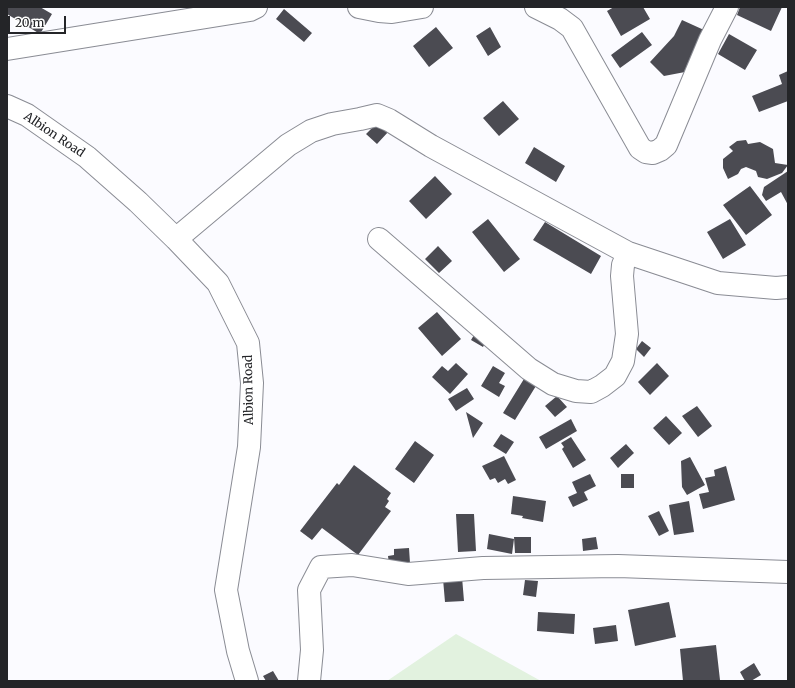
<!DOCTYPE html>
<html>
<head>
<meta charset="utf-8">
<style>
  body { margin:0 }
  #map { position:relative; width:795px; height:688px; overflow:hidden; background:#fbfbff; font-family:Merriweather,serif }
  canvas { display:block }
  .frame { position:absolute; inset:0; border:8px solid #242528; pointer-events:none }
  .scale { position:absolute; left:8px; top:16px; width:58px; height:18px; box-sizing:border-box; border:2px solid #242528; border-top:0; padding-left:5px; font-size:12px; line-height:14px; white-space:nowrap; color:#242528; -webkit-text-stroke:3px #fff; paint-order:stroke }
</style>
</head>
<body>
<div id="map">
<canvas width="795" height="688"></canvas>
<div class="frame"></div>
<div class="scale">20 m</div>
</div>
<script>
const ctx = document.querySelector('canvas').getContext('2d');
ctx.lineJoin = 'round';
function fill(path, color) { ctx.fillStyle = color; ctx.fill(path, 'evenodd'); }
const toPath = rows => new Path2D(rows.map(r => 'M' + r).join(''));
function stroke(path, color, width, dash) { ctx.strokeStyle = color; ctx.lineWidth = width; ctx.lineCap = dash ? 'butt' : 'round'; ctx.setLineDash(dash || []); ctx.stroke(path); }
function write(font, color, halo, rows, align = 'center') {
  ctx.font = font + ' Merriweather,serif'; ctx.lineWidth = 4; ctx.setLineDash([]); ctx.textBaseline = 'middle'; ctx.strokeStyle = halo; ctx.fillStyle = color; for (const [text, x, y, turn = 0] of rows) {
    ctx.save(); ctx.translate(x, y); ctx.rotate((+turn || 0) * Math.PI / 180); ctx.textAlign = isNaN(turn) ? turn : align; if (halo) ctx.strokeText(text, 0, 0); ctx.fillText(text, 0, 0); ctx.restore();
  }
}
fill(toPath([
  [456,634,541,681,387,681]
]), '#e2f2df');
fill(toPath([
  [7,7,40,7,52,14,40,34,7,14],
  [614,7,643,7,650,19,621,36,607,11],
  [740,7,782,7,771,31,737,15],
  [284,9,312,33,304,42,276,19],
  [682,20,704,30,685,72,664,76,650,62,674,36],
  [436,27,453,48,429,67,413,46],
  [490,27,501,47,488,56,476,36],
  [642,32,652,45,620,68,611,55],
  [729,34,757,50,745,70,718,54],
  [788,71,788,101,759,112,752,96,782,84,779,75],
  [503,101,519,119,499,136,483,118],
  [379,121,389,131,377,144,366,134],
  [746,140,748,144,760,142,773,149,775,163,788,165,782,173,767,179,758,177,756,171,746,167,741,169,738,174,728,179,723,168,723,159,733,151,729,147,737,141],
  [534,147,565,166,556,182,525,163],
  [788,171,788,205,781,192,766,201,762,195,764,187],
  [435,176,452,194,426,219,409,201],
  [750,186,772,215,746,235,723,205],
  [488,219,520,259,504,272,472,232],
  [730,219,746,245,723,259,707,232],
  [545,222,601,256,591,274,533,240],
  [438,246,452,261,439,273,425,259],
  [437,312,461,339,442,356,418,328],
  [477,330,486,341,483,347,471,340],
  [642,341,651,348,644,357,636,349],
  [456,363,468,374,450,394,432,377,442,366,448,371],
  [657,363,669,376,650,395,638,382],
  [493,366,505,373,499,383,505,386,499,397,481,386],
  [527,374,539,381,515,420,503,413],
  [467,388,474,399,456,411,448,399],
  [557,396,567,407,555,417,545,406],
  [697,406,712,426,698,437,682,416],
  [466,412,483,423,473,438],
  [666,416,682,433,669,445,653,428],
  [571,419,577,431,546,449,539,437],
  [501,434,514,442,506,454,493,446],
  [571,437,586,460,573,468,562,449,564,447,561,443],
  [415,441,434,455,414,483,395,469],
  [626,444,634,453,618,468,610,458],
  [504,456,516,480,508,484,505,479,498,483,495,478,490,480,482,466],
  [690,457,705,485,687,495,682,487,681,461],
  [354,465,391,493,387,499,389,501,385,507,391,511,358,555,322,528,312,540,300,531,337,483,339,485],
  [726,466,735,500,703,509,699,494,709,492,705,478,715,476,714,470],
  [590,474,596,486,584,492,588,500,573,507,568,497,577,493,572,482],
  [621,474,634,474,634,488,621,488],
  [513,496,546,501,543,522,522,518,523,516,511,514],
  [689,501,694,532,674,535,669,505],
  [659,511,669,531,659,536,648,516],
  [456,514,474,514,476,551,458,552],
  [489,534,514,539,512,554,487,549],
  [514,537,531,537,531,553,515,553],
  [596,537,598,549,583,551,582,539],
  [409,548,410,563,389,565,388,556,394,555,394,549],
  [462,577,464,601,445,602,443,579],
  [525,580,538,581,536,597,523,595],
  [669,602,676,637,635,646,628,610],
  [538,612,575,614,574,634,537,631],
  [616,625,618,641,595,644,593,628],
  [716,645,720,680,683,681,680,649],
  [754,663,761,675,751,681,745,681,740,672],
  [273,671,279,681,266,681,263,676]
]), '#4b4b52');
const minor = toPath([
  [359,7,379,11,392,12,422,7],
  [536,7,560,19,572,28,640,148,646,152,653,153,660,150,666,145,710,40,727,7],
  [7,49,250,10,256,7],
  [7,106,27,115,87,157,138,202,176,239,218,283,248,343,252,383,249,447,226,590,238,651,247,681],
  [176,239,288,145,311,131,332,124,360,119,377,115,389,120,431,146,628,253,718,283,776,288,788,287],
  [379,239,529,369,553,384,576,391,591,392,602,386,615,376,623,361,627,334,622,276,623,265,628,253],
  [309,681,312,650,309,590,321,567,352,565,408,574,483,568,618,566,788,572]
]);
stroke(minor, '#8a8c94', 24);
stroke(minor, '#fff', 22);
write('12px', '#242528', '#fff', [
  ["Albion Road",54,135,34],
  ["Albion Road",249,390,-91]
]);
</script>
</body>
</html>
